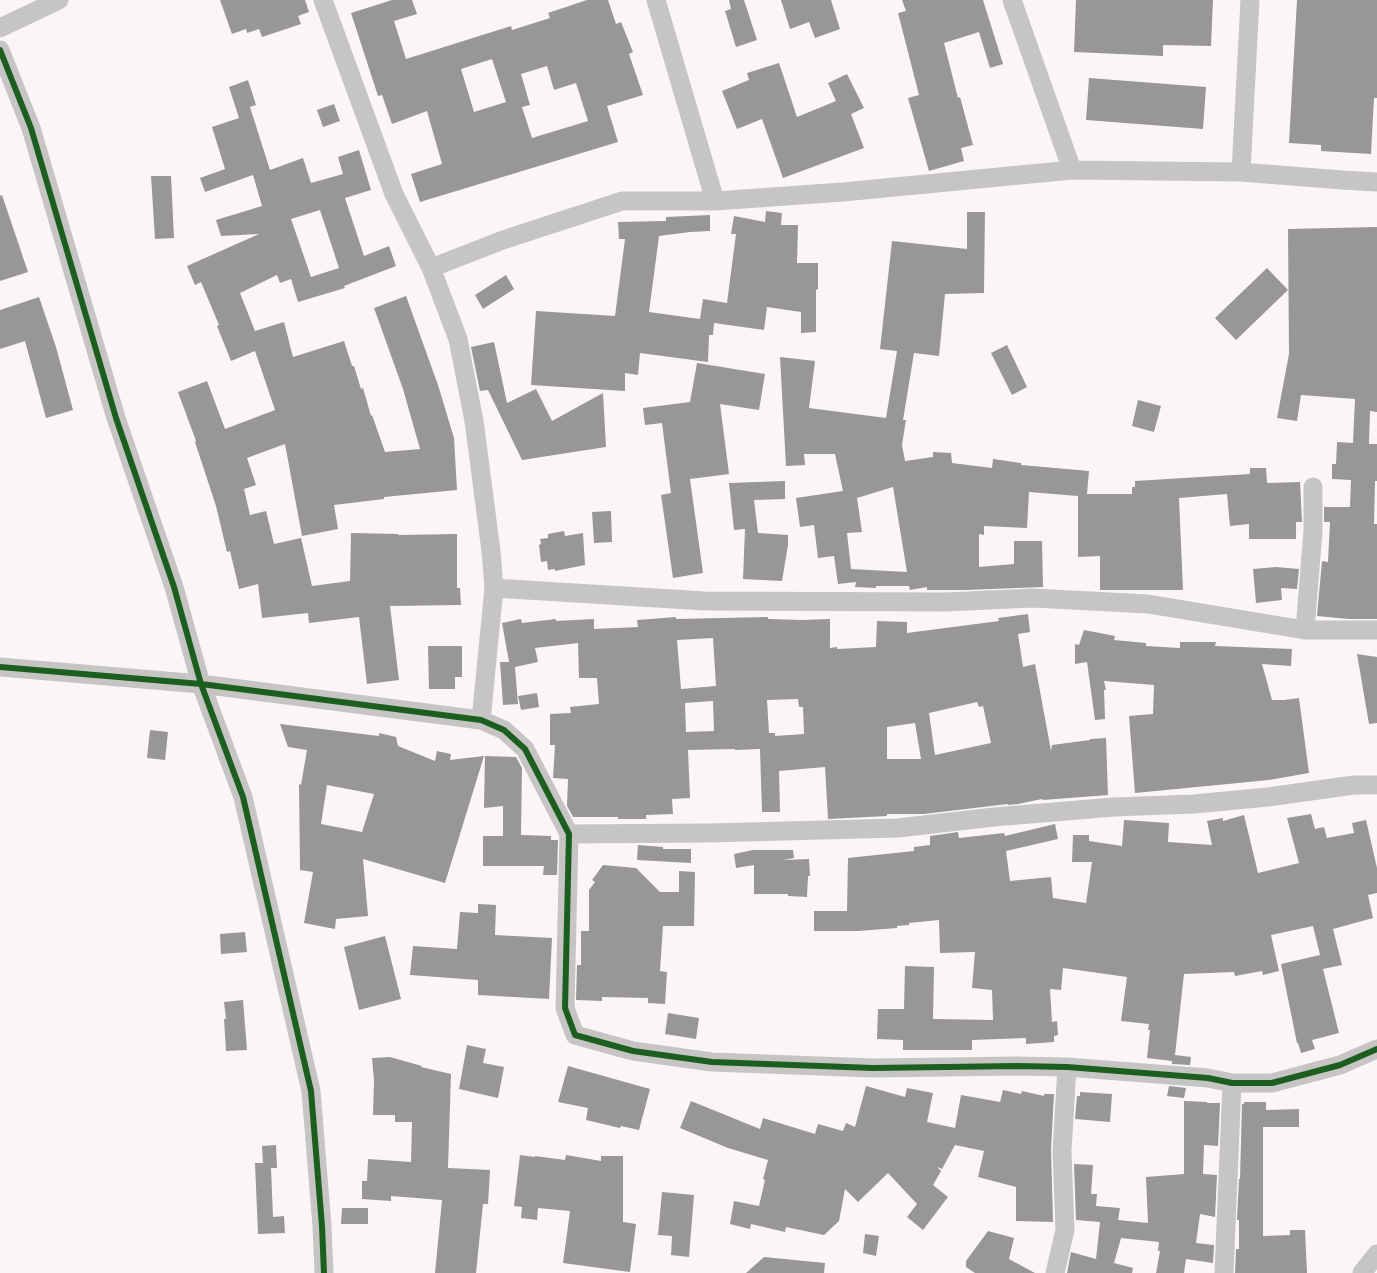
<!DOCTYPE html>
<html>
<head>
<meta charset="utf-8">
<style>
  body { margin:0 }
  canvas { display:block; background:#faf6f7 }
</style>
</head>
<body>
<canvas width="1377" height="1273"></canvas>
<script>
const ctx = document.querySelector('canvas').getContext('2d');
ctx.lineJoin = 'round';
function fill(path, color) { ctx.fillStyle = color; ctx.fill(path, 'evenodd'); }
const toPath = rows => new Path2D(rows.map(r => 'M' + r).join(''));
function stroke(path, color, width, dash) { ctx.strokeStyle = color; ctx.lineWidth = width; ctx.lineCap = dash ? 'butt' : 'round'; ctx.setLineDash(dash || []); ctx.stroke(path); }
fill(toPath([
  [220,0,305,0,309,12,298,16,301,24,262,37,259,29,247,33,246,29,232,34],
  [392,0,412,0,417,14,394,21,406,59,511,26,512,30,550,18,548,13,587,0,608,0,616,24,621,22,633,52,629,54,643,95,607,106,618,142,420,202,411,174,442,164,427,111,392,124,382,95,378,96,351,13],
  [492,59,506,102,474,112,461,69],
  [547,66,554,90,576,83,588,121,532,138,522,107,530,105,521,74],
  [729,0,744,0,757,40,736,47,725,11,731,9],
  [781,0,831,0,840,29,815,38,809,22,790,29],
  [902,0,983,0,1003,64,990,68,979,32,944,43,958,98,960,97,973,145,961,148,964,161,929,171,908,98,919,95,898,13,906,11],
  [1076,0,1213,0,1211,46,1163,45,1163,56,1074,52],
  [1297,0,1377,0,1377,98,1374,98,1371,154,1321,151,1321,145,1289,143],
  [779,63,797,117,836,101,828,83,847,74,864,108,851,114,864,148,783,178,762,119,737,129,722,91,749,80,747,73],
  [1089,78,1206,87,1203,129,1086,120],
  [248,80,256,105,250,107,270,170,303,158,311,183,343,174,338,157,359,150,371,190,345,198,364,256,389,246,396,266,344,286,345,288,298,302,291,279,280,283,277,275,240,293,255,331,284,322,293,357,344,341,352,366,354,366,361,389,363,388,371,416,372,415,385,452,420,449,403,389,374,308,406,296,438,385,454,438,457,490,384,497,384,499,334,505,338,529,302,536,285,444,247,458,256,485,244,489,250,515,266,511,274,544,301,538,312,586,350,581,351,533,398,534,398,535,457,534,457,588,460,588,461,605,390,606,399,680,367,684,359,617,309,623,308,613,262,618,258,584,239,589,230,551,227,552,216,506,195,442,196,441,178,392,207,381,225,429,275,410,255,351,231,361,217,326,219,325,201,282,195,285,187,266,259,234,221,236,216,220,262,206,253,175,205,192,200,178,225,169,212,127,239,118,229,87],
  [320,210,339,268,311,277,291,219],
  [334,104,340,121,323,127,317,110],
  [151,176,171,176,174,238,155,239],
  [2,195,28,272,0,281,0,196],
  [766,211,782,213,781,225,798,225,797,263,818,263,818,289,816,290,816,332,801,333,801,312,767,307,764,330,714,323,713,335,709,335,708,362,640,353,638,375,625,373,625,391,531,385,536,311,615,316,625,239,619,239,618,222,666,221,666,217,710,215,710,231,690,232,659,236,649,312,700,319,703,299,727,303,736,234,731,234,734,216,765,222],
  [967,212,985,212,984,293,945,294,939,356,914,353,903,420,906,420,902,445,905,461,933,457,933,452,951,453,952,463,992,468,993,459,1021,463,1021,465,1089,471,1087,494,1132,494,1132,487,1135,487,1135,481,1250,474,1250,468,1266,468,1267,483,1300,482,1302,522,1296,522,1296,539,1249,539,1249,524,1230,526,1227,494,1179,498,1183,590,1100,590,1100,556,1078,557,1078,496,1029,492,1027,528,984,526,984,535,979,534,979,567,1014,564,1014,541,1042,541,1043,587,966,590,927,590,927,587,910,590,909,586,876,586,876,588,855,587,856,582,838,584,834,556,818,558,814,525,800,527,796,498,843,491,835,454,804,454,805,465,786,466,780,357,815,361,809,408,886,418,897,351,880,349,892,241,967,249],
  [893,487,907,572,851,569,847,533,862,532,857,498],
  [1377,227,1377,412,1370,411,1369,444,1377,444,1377,481,1375,481,1374,524,1377,524,1377,619,1349,619,1317,616,1322,561,1328,562,1330,522,1324,522,1324,507,1350,507,1351,480,1332,479,1332,464,1336,464,1337,442,1353,443,1355,399,1301,395,1297,421,1277,418,1289,354,1288,229],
  [1267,268,1288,290,1236,340,1215,318],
  [506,275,514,289,483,309,475,295],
  [39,297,56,347,73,410,46,418,25,341,0,349,0,310],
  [494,342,507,403,536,389,552,421,603,393,606,447,522,460,488,390,480,391,471,347],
  [1007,345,1027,387,1012,395,991,353],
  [697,363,765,374,759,410,720,404,729,474,690,479,703,573,673,578,661,495,671,493,662,423,645,425,643,408,690,402],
  [1138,400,1161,406,1154,432,1132,426],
  [785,481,785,499,754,500,758,533,788,535,788,545,782,581,743,579,745,529,734,530,729,483],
  [611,511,612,542,594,543,592,512],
  [564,531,565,536,583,533,585,565,555,571,555,569,548,570,547,561,541,562,539,545,541,544,540,539,548,538,548,534],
  [1276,567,1299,569,1297,589,1281,588,1282,600,1256,603,1253,569],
  [1028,614,1030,632,1018,634,1023,667,1035,664,1051,751,1052,745,1090,740,1090,739,1106,738,1108,795,1043,800,1042,799,1018,804,1008,805,1008,804,924,814,887,814,887,816,828,819,825,767,779,771,780,812,762,812,760,749,735,750,735,749,688,750,690,798,672,799,673,814,646,815,646,819,618,819,618,817,573,817,567,806,568,779,553,778,555,745,550,745,550,714,571,713,570,707,599,704,597,678,579,678,578,643,535,648,538,662,515,667,518,704,503,705,500,662,509,662,502,623,521,619,522,623,556,619,556,621,594,619,594,629,638,627,637,620,676,617,676,619,768,617,768,619,802,620,830,619,830,648,837,647,837,649,876,647,877,621,907,622,907,633,999,621,998,618],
  [713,638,716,686,681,689,677,640],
  [798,699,799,707,803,707,804,734,775,736,775,733,769,733,767,700],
  [713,701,714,731,686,732,685,703],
  [977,702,979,707,983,706,991,743,935,755,929,713],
  [915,723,921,759,887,759,887,727],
  [1084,630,1115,636,1114,640,1146,643,1146,646,1180,648,1180,642,1216,642,1215,646,1292,649,1291,666,1262,664,1272,700,1284,700,1299,698,1309,773,1269,780,1135,793,1129,716,1153,714,1154,685,1104,681,1106,690,1104,690,1105,719,1095,720,1087,662,1075,664,1075,644,1079,645],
  [428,646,462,646,462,677,455,677,455,689,429,689],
  [1357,654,1377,657,1377,723,1369,724],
  [537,693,539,707,521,710,518,696],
  [280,724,379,736,379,733,396,737,398,746,435,761,437,751,451,754,450,760,484,756,445,883,363,859,368,916,336,919,335,929,304,923,313,872,300,870,299,784,301,785,307,750,288,747],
  [327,785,374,794,362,832,321,824],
  [150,730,168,732,165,760,147,758],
  [485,756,516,757,522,768,521,835,551,836,551,840,558,840,557,875,543,875,544,866,483,866,483,836,503,836,503,806,484,808],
  [1311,814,1315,829,1324,827,1327,838,1354,833,1352,823,1366,820,1377,868,1377,893,1368,895,1373,918,1333,929,1342,965,1323,969,1339,1033,1312,1040,1315,1049,1301,1053,1298,1043,1297,1043,1281,964,1320,955,1313,926,1271,935,1279,971,1263,975,1262,971,1235,976,1234,972,1184,974,1175,1055,1191,1057,1190,1065,1172,1064,1172,1061,1147,1058,1150,1030,1148,1030,1149,1024,1121,1021,1127,977,1063,968,1061,990,1050,989,1052,1022,1057,1021,1058,1035,1054,1036,1054,1042,1026,1044,1026,1038,972,1040,972,1050,903,1050,903,1040,877,1039,878,1009,904,1009,905,966,934,967,933,1019,993,1020,992,990,972,988,975,952,940,953,939,920,909,923,909,925,897,926,897,928,858,931,814,931,814,911,847,911,848,858,914,851,914,847,930,845,930,836,958,832,959,838,1004,833,1005,836,1055,824,1058,839,1006,851,1010,881,1051,877,1053,898,1086,903,1092,862,1072,862,1073,835,1089,835,1089,841,1122,846,1124,820,1169,823,1168,842,1212,845,1207,821,1223,818,1223,821,1244,815,1258,873,1299,863,1287,818],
  [638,845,663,847,663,849,691,849,691,863,637,860],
  [753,850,793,850,794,858,783,860,809,859,810,876,808,876,807,897,788,896,788,894,754,894,754,865,736,868,734,854],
  [603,865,636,868,660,892,679,892,679,871,695,872,694,926,663,926,660,971,667,972,665,1004,648,1003,648,998,602,997,602,1001,576,1000,577,965,581,965,581,931,589,931,589,890,595,882,592,880],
  [478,904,496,905,495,935,552,938,549,999,478,995,478,980,410,975,413,946,457,949,460,912,478,913],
  [245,932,247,952,221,954,220,934],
  [385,936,401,999,359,1010,344,947],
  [243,1000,247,1050,226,1051,224,1019,226,1019,224,1002],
  [668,1013,699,1018,696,1039,665,1034],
  [467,1045,486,1049,483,1063,504,1067,498,1098,459,1089],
  [390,1057,422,1066,421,1067,451,1074,448,1168,490,1170,488,1204,483,1204,476,1273,435,1273,442,1200,391,1196,391,1201,362,1199,362,1181,367,1181,368,1159,411,1162,412,1122,395,1122,395,1115,373,1115,374,1081,372,1058],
  [568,1066,650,1089,639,1130,621,1126,620,1128,586,1120,588,1108,558,1102],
  [866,1086,905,1097,907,1088,933,1093,927,1122,955,1128,961,1095,1000,1102,1003,1090,1021,1094,1022,1091,1044,1096,1044,1094,1054,1094,1051,1150,1053,1222,1016,1221,1016,1187,978,1177,984,1151,955,1145,942,1169,937,1167,941,1171,933,1185,948,1197,923,1230,907,1217,917,1204,888,1173,858,1202,845,1189,839,1221,824,1235,786,1227,785,1232,751,1224,750,1229,730,1224,734,1201,759,1206,765,1180,763,1179,768,1160,728,1148,680,1128,691,1101,760,1129,763,1118,815,1134,818,1124,843,1131,846,1123,855,1127],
  [1169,1086,1186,1088,1184,1098,1167,1096],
  [1080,1092,1112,1094,1110,1122,1075,1119,1077,1096,1080,1096],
  [1184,1101,1207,1102,1207,1103,1220,1103,1218,1146,1204,1145,1203,1174,1217,1175,1215,1217,1200,1214,1196,1243,1214,1245,1213,1263,1186,1259,1184,1273,1156,1273,1160,1251,1158,1251,1159,1242,1121,1238,1114,1263,1133,1268,1132,1273,1067,1273,1071,1252,1096,1259,1100,1222,1076,1220,1074,1164,1093,1165,1091,1194,1097,1194,1096,1206,1120,1208,1118,1220,1148,1223,1146,1177,1184,1174],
  [1244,1102,1266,1102,1266,1110,1299,1109,1299,1127,1263,1127,1263,1236,1290,1235,1290,1230,1305,1230,1307,1273,1235,1273,1236,1249,1239,1249,1239,1220,1237,1220,1239,1179,1240,1179,1242,1104,1244,1104],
  [276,1145,277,1168,271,1168,273,1217,284,1216,285,1233,258,1234,255,1163,263,1163,262,1146],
  [520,1155,535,1157,535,1156,565,1160,566,1155,601,1161,601,1156,623,1156,623,1222,636,1224,630,1272,563,1263,570,1211,538,1208,537,1220,521,1218,522,1207,514,1206],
  [662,1192,694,1195,689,1257,671,1255,672,1236,658,1235],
  [342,1208,368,1208,368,1224,341,1224],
  [988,1231,1014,1238,1009,1259,1035,1273,975,1273,966,1267,966,1261],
  [865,1234,879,1236,876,1256,863,1253],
  [764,1257,825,1263,824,1273,746,1273]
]), '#999697');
stroke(toPath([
  [323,0,394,194,431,268,458,339,474,421,491,551,494,588,481,720],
  [656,0,715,201],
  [1012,0,1072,170],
  [0,28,59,0],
  [0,50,31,128,116,418,174,587,201,684,243,797,311,1091,322,1226,324,1273],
  [1241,172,1250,0],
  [431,268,503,240,622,201,715,201,843,192,1072,170,1241,172,1342,180,1377,182],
  [494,588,705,601,945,602,1033,598,1148,604,1305,630,1377,630],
  [1305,630,1313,531,1313,487],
  [0,667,201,684,481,720,504,730,525,749,569,834,565,1008,575,1035,633,1051,712,1062,873,1068,1017,1066,1067,1067,1208,1078,1232,1083,1272,1083,1340,1065,1377,1049],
  [569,834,708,833,898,828,994,817,1114,807,1194,804,1268,797,1354,785,1377,785],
  [1055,1273,1065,1230,1062,1151,1067,1067],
  [1224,1273,1232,1083],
  [1362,1273,1377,1254]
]), '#c6c5c4', 19);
stroke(toPath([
  [0,50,31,128,116,418,174,587,201,684,243,797,311,1091,322,1226,324,1273],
  [0,667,201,684,481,720,504,730,525,749,569,834,565,1008,575,1035,633,1051,712,1062,873,1068,1017,1066,1067,1067,1208,1078,1232,1083,1272,1083,1340,1065,1377,1049]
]), '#1b5e20', 6);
</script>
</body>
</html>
